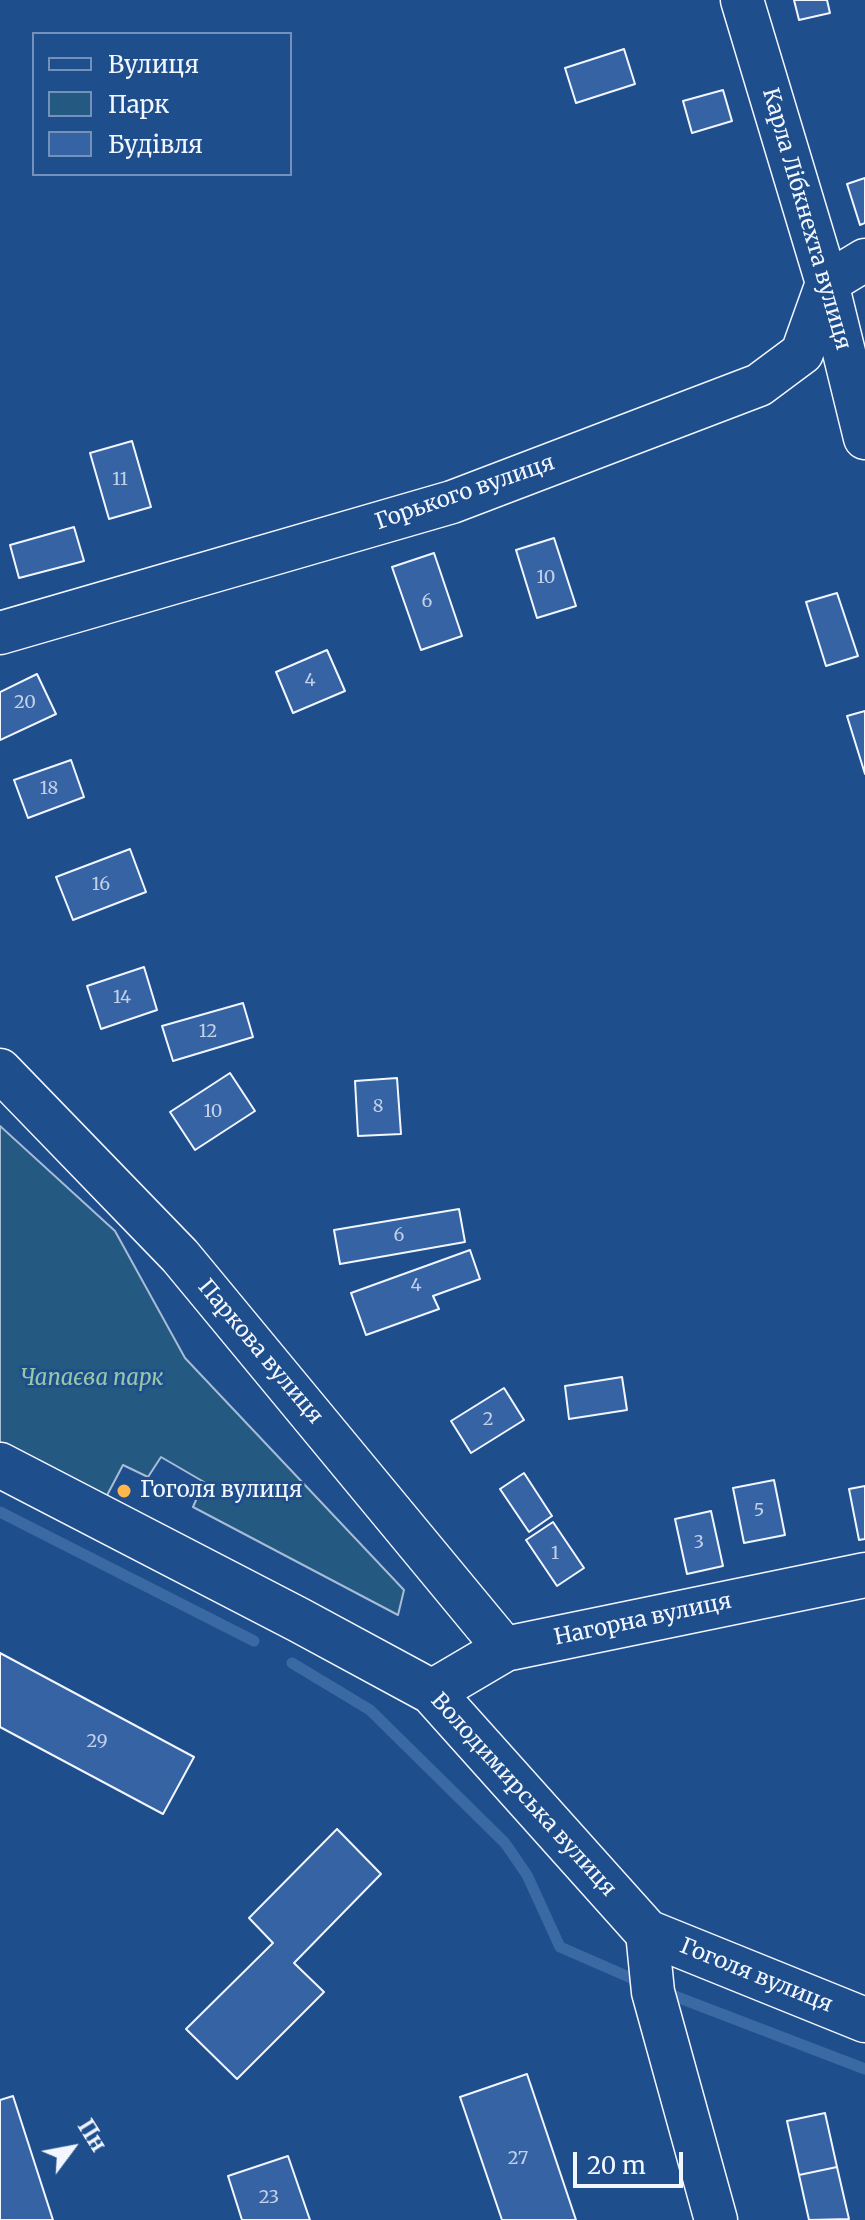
<!DOCTYPE html>
<html>
<head>
<meta charset="utf-8">
<style>
  body { margin:0 }
  #map { position:relative; width:865px; height:2220px; overflow:hidden; background:#1f4e8c; font-family:Merriweather,serif }
  canvas { display:block }
  .legend { position:absolute; left:32px; top:32px; width:260px; height:144px; box-sizing:border-box; background:#1f4e8c; border:2px solid #7391ba; margin:0; padding:10px 14px; list-style:none; font-size:24px; color:#f2f6ff }
  .legend li { display:flex; align-items:center; gap:16px; height:40px }
  .legend b { width:40px; border:2px solid #7391ba }
  .north { position:absolute; left:32px; top:2108px; width:80px; height:80px; -webkit-text-stroke:6px #1f4e8c; paint-order:stroke; rotate:58deg; font-size:22px; font-weight:700; line-height:32px; text-align:center; color:#f2f6ff }
  .north::after { content:''; display:block; margin:auto; width:28px; height:36px; background:#f2f6ff; clip-path:polygon(50% 0,100% 100%,50% 72%,0 100%) }
  .scale { position:absolute; left:573px; top:2152px; width:110px; height:36px; box-sizing:border-box; border:4px solid #f2f6ff; border-top:0; padding-left:10px; font-size:24px; line-height:28px; white-space:nowrap; color:#f2f6ff; -webkit-text-stroke:6px #1f4e8c; paint-order:stroke }
</style>
</head>
<body>
<div id="map">
<canvas width="865" height="2220"></canvas>
<ul class="legend">
<li><b style="height:10px;background:#1f4e8c"></b>Вулиця</li>
<li><b style="height:22px;background:#245a82"></b>Парк</li>
<li><b style="height:22px;background:#3563a3"></b>Будівля</li>
</ul>
<div class="north">Пн</div>
<div class="scale">20 m</div>
</div>
<script>
const ctx = document.querySelector('canvas').getContext('2d');
ctx.lineJoin = 'round';
function fill(path, color) { ctx.fillStyle = color; ctx.fill(path, 'evenodd'); }
const toPath = rows => new Path2D(rows.map(r => 'M' + r).join(''));
function stroke(path, color, width, dash) { ctx.strokeStyle = color; ctx.lineWidth = width; ctx.lineCap = dash ? 'butt' : 'round'; ctx.setLineDash(dash || []); ctx.stroke(path); }
function write(font, color, halo, rows, align = 'center') {
  ctx.font = font + ' Merriweather,serif'; ctx.lineWidth = 6; ctx.setLineDash([]); ctx.textBaseline = 'middle'; ctx.strokeStyle = halo; ctx.fillStyle = color; for (const [text, x, y, turn = 0] of rows) {
    ctx.save(); ctx.translate(x, y); ctx.rotate((+turn || 0) * Math.PI / 180); ctx.textAlign = isNaN(turn) ? turn : align; if (halo) ctx.strokeText(text, 0, 0); ctx.fillText(text, 0, 0); ctx.restore();
  }
}
const green = toPath([
  [0,1126,115,1231,185,1358,404,1590,398,1615,193,1507,204,1482,161,1457,148,1477,123,1465,104,1501,0,1447,0,1126]
]);
fill(green, '#245a82');
stroke(green, '#a8bbd7', 2);
stroke(toPath([
  [0,1512,254,1641],
  [292,1663,370,1710,505,1843,527,1875,560,1947,645,1984],
  [664,1992,865,2069]
]), '#3b69a3', 11);
const building = toPath([
  [794,0,827,0,830,13,799,20,794,0],
  [624,49,635,84,576,103,565,68,624,49],
  [723,90,732,121,692,133,683,101,723,90],
  [865,178,865,223,860,225,847,184,865,178],
  [132,441,151,507,109,519,90,453,132,441],
  [74,527,84,561,19,578,10,545,74,527],
  [554,538,576,606,537,618,516,550,554,538],
  [434,553,462,636,421,650,392,567,434,553],
  [837,593,858,656,826,666,806,602,837,593],
  [327,650,345,691,293,713,276,672,327,650],
  [37,674,56,714,0,740,0,692,37,674],
  [865,711,865,774,847,716,865,711],
  [71,760,84,797,28,818,14,780,71,760],
  [130,849,146,892,73,920,56,877,130,849],
  [144,967,157,1010,101,1029,87,986,144,967],
  [243,1003,253,1037,173,1061,162,1026,243,1003],
  [230,1073,255,1111,195,1150,170,1112,230,1073],
  [397,1078,401,1134,358,1136,355,1081,397,1078],
  [459,1209,465,1242,340,1264,334,1230,459,1209],
  [470,1250,480,1279,433,1296,439,1309,366,1335,351,1293,470,1250],
  [622,1377,627,1410,569,1419,565,1386,622,1377],
  [504,1388,524,1420,471,1453,451,1421,504,1388],
  [524,1473,552,1516,529,1532,500,1489,524,1473],
  [774,1480,785,1535,744,1543,733,1488,774,1480],
  [865,1486,865,1539,859,1540,849,1489,865,1486],
  [711,1511,723,1566,687,1574,675,1519,711,1511],
  [553,1522,584,1568,557,1586,526,1540,553,1522],
  [0,1653,194,1757,163,1814,0,1727,0,1653],
  [337,1829,381,1874,294,1963,324,1992,237,2079,186,2029,273,1943,249,1918,337,1829],
  [527,2074,576,2220,502,2220,460,2097,527,2074],
  [13,2096,53,2220,0,2220,0,2100,13,2096],
  [825,2113,837,2167,799,2175,787,2121,825,2113],
  [288,2156,310,2220,242,2220,228,2176,288,2156],
  [837,2167,849,2219,809,2220,799,2175,837,2167]
]);
fill(building, '#3563a3');
stroke(building, '#f2f6ff', 2);
const minor = toPath([
  [742,0,827,283,865,438],
  [0,633,452,502,759,385,802,353,827,283,865,260],
  [0,1070,180,1256,505,1649],
  [647,1932,653,1992,716,2220]
]);
const major = toPath([
  [0,1465,299,1620,432,1692,647,1932,865,2020],
  [432,1692,505,1649,865,1575]
]);
stroke(minor, '#f2f6ff', 45);
stroke(major, '#f2f6ff', 47);
stroke(minor, '#1f4e8c', 42);
stroke(major, '#1f4e8c', 44);
for (const [x, y, r, color] of [
  [124,1491,8,"#ffb74d"]
]) { const dot = new Path2D(); dot.arc(x, y, r, 0, 2 * Math.PI); ctx.fillStyle = color; ctx.fill(dot); stroke(dot, '#1f4e8c', 3); }
write('18px', '#c3d1e8', null, [
  ["11",120,480],
  ["10",546,578],
  ["6",427,602],
  ["4",310,681],
  ["20",25,703],
  ["18",49,789],
  ["16",101,885],
  ["14",122,998],
  ["12",208,1032],
  ["8",378,1107],
  ["10",213,1112],
  ["6",399,1236],
  ["4",416,1286],
  ["2",488,1420],
  ["5",759,1511],
  ["3",699,1543],
  ["1",555,1554],
  ["29",97,1742],
  ["27",518,2159],
  ["23",269,2198]
]);
write('22px', '#f2f6ff', '#1f4e8c', [
  ["Карла Лібкнехта вулиця",806,219,74],
  ["Горького вулиця",465,493,-19],
  ["Паркова вулиця",260,1352,50],
  ["Нагорна вулиця",643,1620,-12],
  ["Володимирська вулиця",523,1795,48],
  ["Гоголя вулиця",756,1976,22]
]);
write('italic 22px', '#97c8a6', '#1f4e8c', [
  ["Чапаєва парк",92,1379]
]);
write('22px', '#f2f6ff', '#1f4e8c', [
  ["Гоголя вулиця",140,1491]
], 'left');
</script>
</body>
</html>
